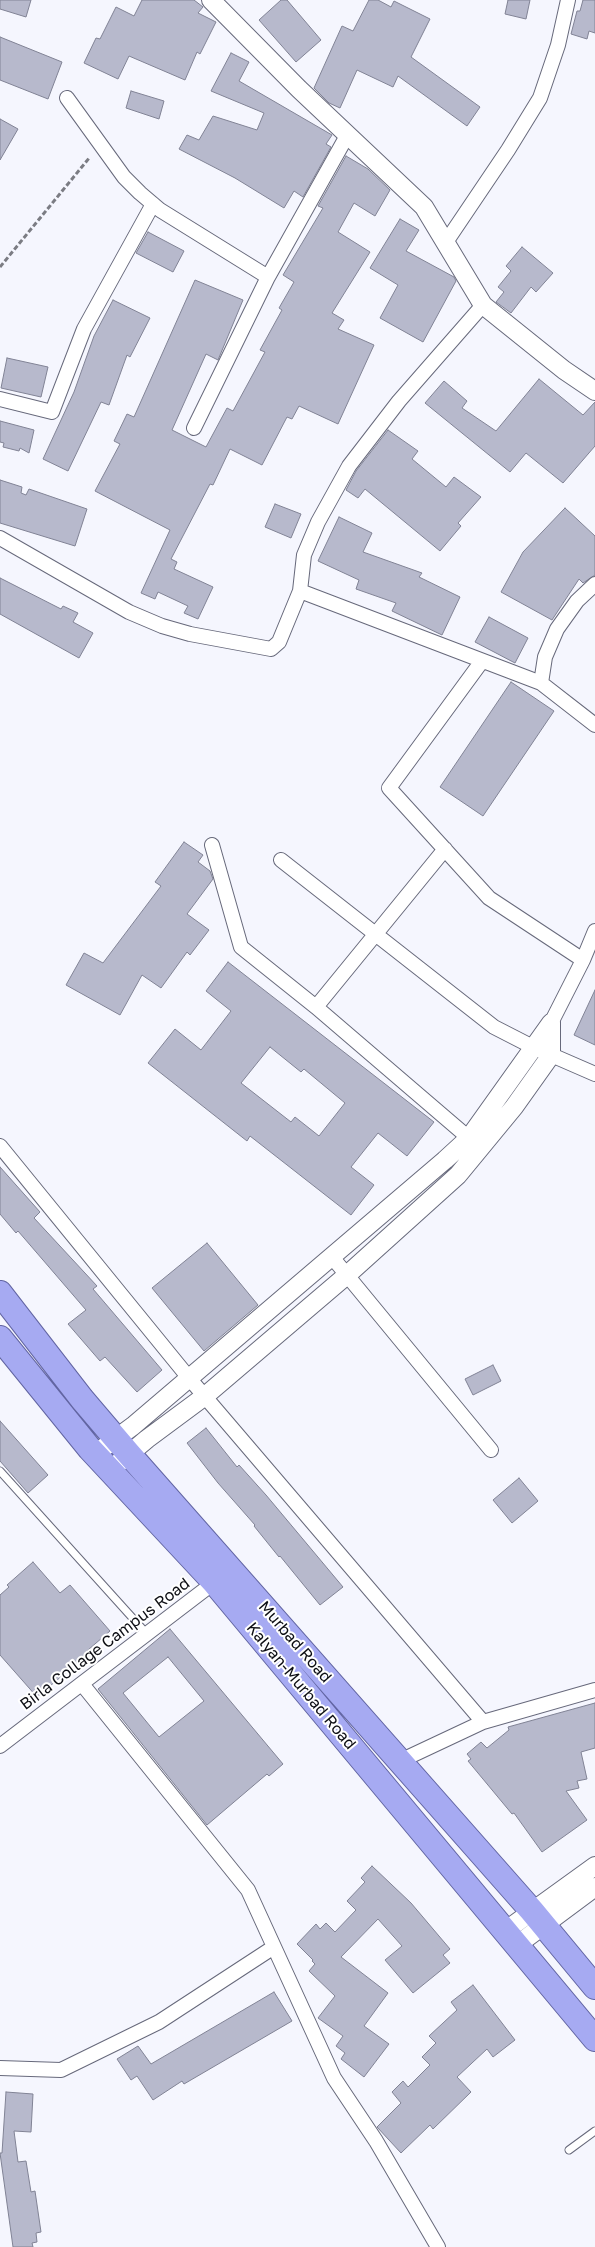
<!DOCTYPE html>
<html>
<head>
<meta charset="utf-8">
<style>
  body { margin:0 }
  canvas { display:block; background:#f5f6fe }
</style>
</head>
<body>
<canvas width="595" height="2247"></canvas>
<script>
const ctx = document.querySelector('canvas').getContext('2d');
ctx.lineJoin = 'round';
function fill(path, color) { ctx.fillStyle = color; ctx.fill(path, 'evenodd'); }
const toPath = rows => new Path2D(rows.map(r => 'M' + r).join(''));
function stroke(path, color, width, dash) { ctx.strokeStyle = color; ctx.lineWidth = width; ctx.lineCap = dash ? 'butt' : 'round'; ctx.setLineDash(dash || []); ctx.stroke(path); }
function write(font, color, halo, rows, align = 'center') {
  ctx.font = font + ' "Golos Text",sans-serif'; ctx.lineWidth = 4; ctx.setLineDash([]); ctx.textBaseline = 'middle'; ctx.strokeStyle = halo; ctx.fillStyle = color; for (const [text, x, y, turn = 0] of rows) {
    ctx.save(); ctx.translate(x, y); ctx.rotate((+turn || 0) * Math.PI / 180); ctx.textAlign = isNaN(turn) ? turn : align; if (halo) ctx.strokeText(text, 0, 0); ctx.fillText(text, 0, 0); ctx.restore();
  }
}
const building = toPath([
  [0,0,31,0,26,17,0,9,0,0],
  [142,0,194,0,203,7,198,13,216,22,200,54,197,52,185,80,129,56,118,79,84,63,96,38,100,39,116,7,134,16,142,0],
  [281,0,287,0,321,40,296,62,259,20,281,0],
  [369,0,378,0,391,7,394,1,430,19,411,57,480,107,467,126,398,76,393,87,357,70,340,108,329,103,314,88,342,26,353,31,369,0],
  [508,0,530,0,526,19,505,14,508,0],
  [583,0,595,0,595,33,589,31,587,39,571,34,577,11,580,11,583,0],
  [0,37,62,62,48,99,0,80,0,37],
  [231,53,249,62,239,81,332,135,326,144,331,147,303,197,294,191,284,208,235,178,179,149,187,135,199,140,213,116,257,130,264,113,211,91,231,53],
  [131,91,164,101,159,119,126,108,131,91],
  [0,119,18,129,0,160,0,119],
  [346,156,368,169,390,190,375,216,354,203,338,232,370,252,332,313,344,320,338,329,374,345,338,424,299,406,292,419,287,417,262,465,230,449,213,485,210,484,171,559,177,562,174,569,213,587,198,619,184,613,188,606,158,592,155,599,141,593,170,530,95,491,120,444,114,441,127,414,134,417,195,280,243,300,218,360,206,354,172,430,206,447,227,408,233,411,265,352,260,350,282,310,279,308,294,282,283,275,323,208,318,206,346,156],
  [400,219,419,230,406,251,454,277,456,281,423,342,380,318,398,285,370,268,400,219],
  [148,232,184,251,173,272,136,253,148,232],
  [522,247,553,273,536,292,531,287,511,313,496,302,504,292,498,287,511,271,506,266,522,247],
  [113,300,150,318,130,357,127,355,109,405,101,402,68,471,43,459,74,392,94,336,113,300],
  [7,358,48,367,41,397,1,388,7,358],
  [539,379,583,415,595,402,595,446,563,483,526,453,510,472,425,403,444,381,467,401,462,408,496,431,539,379],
  [0,421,34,430,29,453,20,448,19,451,3,447,4,443,0,442,0,421],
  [388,430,418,451,412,459,446,487,454,477,481,497,458,523,461,526,440,551,365,489,358,498,346,490,356,471,388,430],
  [0,480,22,487,21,493,26,495,29,489,87,509,75,546,0,523,0,480],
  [275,504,301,514,291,538,265,527,275,504],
  [565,508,595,536,595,575,583,583,579,579,552,620,501,592,523,552,565,508],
  [339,517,372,533,363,552,422,573,419,577,460,597,442,635,392,611,396,603,356,589,359,580,318,561,339,517],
  [0,578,61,609,63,606,78,613,73,622,93,633,79,658,0,614,0,578],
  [489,617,528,638,515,663,475,642,489,617],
  [511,682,554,711,483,816,440,787,511,682],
  [184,842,203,855,198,862,210,871,213,879,187,914,209,930,190,955,187,952,161,988,142,975,120,1015,66,985,84,953,103,963,161,886,155,882,184,842],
  [228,962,434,1122,407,1156,378,1133,351,1167,374,1185,351,1215,250,1136,247,1141,148,1063,175,1029,201,1050,231,1011,206,991,228,962],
  [270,1047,301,1072,304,1069,345,1103,319,1136,295,1117,291,1122,241,1083,270,1047],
  [595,990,595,1045,574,1035,595,990],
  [0,1167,40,1212,34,1218,97,1286,93,1289,162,1370,137,1392,105,1357,100,1361,68,1324,86,1310,18,1231,16,1233,0,1214,0,1167],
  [207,1243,258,1305,204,1351,152,1288,207,1243],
  [493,1365,501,1381,473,1395,465,1379,493,1365],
  [0,1421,48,1475,28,1493,0,1461,0,1421],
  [206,1428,237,1467,239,1465,266,1495,343,1587,320,1605,280,1556,279,1557,254,1526,255,1525,218,1483,187,1443,206,1428],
  [519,1478,538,1501,512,1523,493,1500,519,1478],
  [33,1562,60,1593,70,1585,110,1631,88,1650,89,1653,37,1697,0,1655,0,1595,9,1587,7,1585,33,1562],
  [170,1629,283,1764,269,1776,267,1774,207,1825,98,1689,170,1629],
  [168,1657,204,1701,159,1737,123,1693,168,1657],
  [595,1703,595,1748,581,1752,587,1779,577,1781,579,1788,566,1791,587,1820,542,1852,514,1813,512,1814,468,1761,471,1759,467,1754,481,1742,487,1748,509,1730,508,1727,595,1703],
  [372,1866,411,1903,450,1949,443,1955,450,1963,413,1993,385,1960,402,1946,378,1919,341,1957,388,1993,364,2026,389,2044,364,2077,341,2059,345,2053,336,2046,343,2036,318,2018,335,1996,309,1971,315,1964,312,1961,313,1960,297,1944,316,1924,320,1929,326,1923,335,1932,356,1910,347,1901,365,1882,361,1878,372,1866],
  [473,1985,515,2040,493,2057,487,2049,457,2077,471,2092,433,2129,430,2125,401,2153,377,2127,401,2103,392,2092,403,2081,408,2087,430,2065,422,2057,436,2043,429,2036,457,2010,451,2002,473,1985],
  [274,1992,292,2021,184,2084,182,2081,153,2100,137,2076,131,2080,117,2059,138,2046,151,2064,274,1992],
  [6,2092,33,2094,31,2132,14,2131,18,2162,26,2161,31,2192,35,2191,41,2232,36,2233,37,2242,32,2243,33,2247,13,2247,0,2153,2,2153,6,2092]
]);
fill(building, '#b7b9cc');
stroke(building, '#818395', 1);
const service = toPath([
  [0,1471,147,1634],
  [569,2150,595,2131]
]);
const minor = toPath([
  [67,98,124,177,140,193,160,210,268,277],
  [446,242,508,150,540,98,558,45,568,0],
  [0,399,52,412,84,329,153,204],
  [194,428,268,277,348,134],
  [0,538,129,612,162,626,190,634,271,649,279,642,300,591,304,555,318,522,349,466,399,401,483,305],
  [595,584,577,601,557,629,545,657,541,683,595,725],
  [300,591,541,683],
  [482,661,389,788,489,898,583,960],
  [212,845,241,947,316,1007,477,1145],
  [281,860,494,1027,533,1047,595,1074],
  [316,1007,445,849],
  [551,1023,583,960,595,931],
  [0,1146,189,1378,483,1722],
  [332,1257,491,1450],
  [82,1684,248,1890,334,2078,376,2141,438,2247],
  [0,1746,220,1578],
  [400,1761,483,1722,595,1690],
  [0,2068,61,2070,159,2022,274,1947]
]);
const tertiary = toPath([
  [211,0,299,89,424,207,483,305,564,370,595,391],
  [95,1454,133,1426,445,1160,469,1138,551,1023],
  [110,1470,147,1439,205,1396,347,1275,458,1175,514,1107,551,1055,551,1023],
  [505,1931,595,1866],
  [517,1945,595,1887]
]);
const trunk = toPath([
  [0,1293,82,1399,128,1453,532,1911,595,1987],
  [0,1338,90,1449,214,1582,595,2039]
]);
stroke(service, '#67697b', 9);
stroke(minor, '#67697b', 16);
stroke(tertiary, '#67697b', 20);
stroke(trunk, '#6265a2', 26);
stroke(toPath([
  [0,267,90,157]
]), '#7b7c83', 3, [5, 2.5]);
stroke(service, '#fff', 7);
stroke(minor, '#fff', 14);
stroke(tertiary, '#fff', 18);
stroke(trunk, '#a6aaf2', 24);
write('16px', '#0d0e14', '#fff', [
  ["Murbad Road",295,1642,49],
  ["Birla Collage Campus Road",105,1644,-37],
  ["Kalyan-Murbad Road",301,1686,50]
]);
</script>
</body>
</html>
